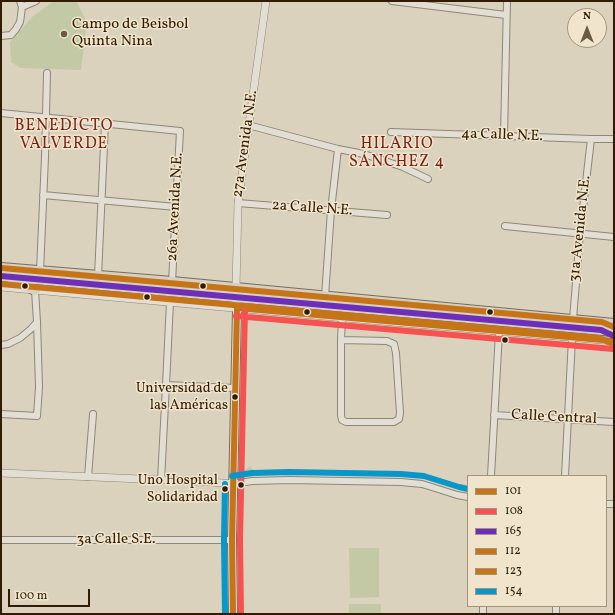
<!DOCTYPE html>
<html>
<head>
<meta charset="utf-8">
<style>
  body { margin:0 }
  #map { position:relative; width:615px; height:615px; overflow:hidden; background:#dbd2be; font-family:Vollkorn,serif }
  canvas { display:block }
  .frame { position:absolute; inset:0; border:2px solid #311b02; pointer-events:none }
  .legend { position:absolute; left:467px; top:475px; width:140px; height:132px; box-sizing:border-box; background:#f0e5cc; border:1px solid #a4947b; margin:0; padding:5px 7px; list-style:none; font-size:12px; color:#311b02 }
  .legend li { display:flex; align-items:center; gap:8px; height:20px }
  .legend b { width:20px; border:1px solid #a4947b }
  .north { position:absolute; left:567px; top:8px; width:40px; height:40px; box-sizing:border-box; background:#f0e5cc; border:1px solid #a4947b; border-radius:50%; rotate:0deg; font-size:11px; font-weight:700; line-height:16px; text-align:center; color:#311b02 }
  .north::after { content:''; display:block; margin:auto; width:14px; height:18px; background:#6c5b44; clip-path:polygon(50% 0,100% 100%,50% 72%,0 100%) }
  .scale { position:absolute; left:8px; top:589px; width:82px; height:18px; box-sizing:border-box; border:2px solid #311b02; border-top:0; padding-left:5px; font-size:12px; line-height:14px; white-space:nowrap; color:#311b02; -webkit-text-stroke:3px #f0e5cc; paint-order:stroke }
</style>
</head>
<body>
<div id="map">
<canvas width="615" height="615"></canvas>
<div class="frame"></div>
<ul class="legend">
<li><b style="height:5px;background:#c67418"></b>101</li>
<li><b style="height:5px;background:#f55251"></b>108</li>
<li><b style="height:5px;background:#6d2fba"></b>165</li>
<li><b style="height:5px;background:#c67418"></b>112</li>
<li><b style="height:5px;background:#c67418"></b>123</li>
<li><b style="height:5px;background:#0797cb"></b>154</li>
</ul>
<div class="north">N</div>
<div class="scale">100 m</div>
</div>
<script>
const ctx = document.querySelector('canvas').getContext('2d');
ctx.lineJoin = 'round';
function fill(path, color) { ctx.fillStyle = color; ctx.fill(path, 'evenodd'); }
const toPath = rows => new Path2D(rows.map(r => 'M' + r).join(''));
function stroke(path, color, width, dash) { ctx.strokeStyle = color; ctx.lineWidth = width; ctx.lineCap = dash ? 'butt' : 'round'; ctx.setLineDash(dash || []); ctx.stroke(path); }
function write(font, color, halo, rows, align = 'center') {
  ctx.font = font + ' Vollkorn,serif'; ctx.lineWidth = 3; ctx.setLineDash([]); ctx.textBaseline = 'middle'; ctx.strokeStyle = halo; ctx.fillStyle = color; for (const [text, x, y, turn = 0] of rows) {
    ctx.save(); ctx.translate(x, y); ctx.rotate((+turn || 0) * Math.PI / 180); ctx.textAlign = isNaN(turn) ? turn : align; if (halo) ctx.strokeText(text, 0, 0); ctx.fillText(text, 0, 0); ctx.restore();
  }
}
fill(toPath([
  [54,1,76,1,87,22,81,70,21,68,11,62,10,42,32,17],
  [250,466,256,474,250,479,243,472],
  [349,548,379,548,379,597,350,598],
  [349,604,381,604,381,614,349,614]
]), '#c3c8a5');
const minor = toPath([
  [392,1,506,15],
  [22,7,36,1],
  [1,36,11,35,16,29,20,22,21,15,22,7,20,1],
  [1,113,180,131,172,282],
  [248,125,338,149,364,154,403,167,428,179],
  [391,132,591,139,614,139],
  [504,136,507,1],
  [43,195,176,207],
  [238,203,387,215],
  [505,226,614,237],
  [40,271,45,157,47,73],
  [98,276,105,124],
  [325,297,331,210,338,149],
  [573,319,580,234,591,139],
  [341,340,387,341,394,344,396,353,400,413,399,419,394,422,346,422,342,420,341,415,341,340,342,318],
  [1,345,8,344,20,338,31,329,37,322,35,290],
  [166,385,235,388],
  [1,414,37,416,39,387,37,322],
  [494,415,614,422],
  [491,476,499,332],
  [565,476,572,338],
  [88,477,93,414],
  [161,480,166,385,170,302],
  [233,484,252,481,289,480,401,482,422,484,435,488,457,495,468,497],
  [606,504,614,504],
  [1,540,232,540],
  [483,614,483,606],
  [556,614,556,606]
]);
const tertiary = toPath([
  [1,287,345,318,614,341],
  [236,288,238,203,266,1],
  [1,473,211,482,233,484]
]);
const secondary = toPath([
  [233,614,232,540,237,309,236,291]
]);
const trunk = toPath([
  [1,268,172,282,614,324],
  [1,276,614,331],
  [13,282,27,286,35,290]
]);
stroke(minor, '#8e8678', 8);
stroke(tertiary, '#8e8678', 8);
stroke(secondary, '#756d5f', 10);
stroke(trunk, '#756d5f', 12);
stroke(minor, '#e3ded4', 6);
stroke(tertiary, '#e3ded4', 7);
stroke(secondary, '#e3ded4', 8);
stroke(trunk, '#d7cfbf', 10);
stroke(toPath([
  [237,308,614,341],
  [233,614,232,540,237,308]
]), '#c67418', 6);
stroke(toPath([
  [236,316,613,349],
  [241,614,240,540,245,308]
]), '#f55251', 6);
stroke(toPath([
  [1,276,601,330,614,336]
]), '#6d2fba', 6);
stroke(toPath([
  [1,284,599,338,611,343]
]), '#c67418', 6);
stroke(toPath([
  [2,268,602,322,614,327]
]), '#c67418', 6);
stroke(toPath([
  [232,476,252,473,289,472,401,474,424,476,459,487,468,489],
  [225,614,224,540,225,484]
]), '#0797cb', 6);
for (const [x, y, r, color] of [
  [64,34,4,"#6c5b44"],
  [25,286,3.5,"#311b02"],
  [203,286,3.5,"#311b02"],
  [147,297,3.5,"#311b02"],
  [307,312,3.5,"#311b02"],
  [490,312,3.5,"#311b02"],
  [505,340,3.5,"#311b02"],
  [235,397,3.5,"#311b02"],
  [241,485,3.5,"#311b02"],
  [225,489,3.5,"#311b02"]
]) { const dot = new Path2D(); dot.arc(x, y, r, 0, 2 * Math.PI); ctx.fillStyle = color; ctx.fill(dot); stroke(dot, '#f0e5cc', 1.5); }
write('14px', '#311b02', '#f0e5cc', [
  ["Universidad de",228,389],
  ["las Américas",228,406],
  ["Uno Hospital",218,481],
  ["Solidaridad",218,498]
], 'right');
write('15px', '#311b02', '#f0e5cc', [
  ["Campo de Beisbol",72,25],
  ["Quinta Nina",72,42]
], 'left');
write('15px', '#311b02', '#f0e5cc', [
  ["4a Calle N.E.",502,136,2],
  ["27a Avenida N.E.",246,144,-82],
  ["26a Avenida N.E.",176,207,-87],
  ["2a Calle N.E.",312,209,4],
  ["31a Avenida N.E.",581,229,-84],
  ["Calle Central",554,418,3],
  ["3a Calle S.E.",116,540]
]);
ctx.letterSpacing = '1px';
write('16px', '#7a1f14', '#f0e5cc', [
  ["BENEDICTO",64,127],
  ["VALVERDE",64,145],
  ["HILARIO",397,145],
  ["SÁNCHEZ 4",397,163]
]);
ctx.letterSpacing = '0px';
</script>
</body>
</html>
